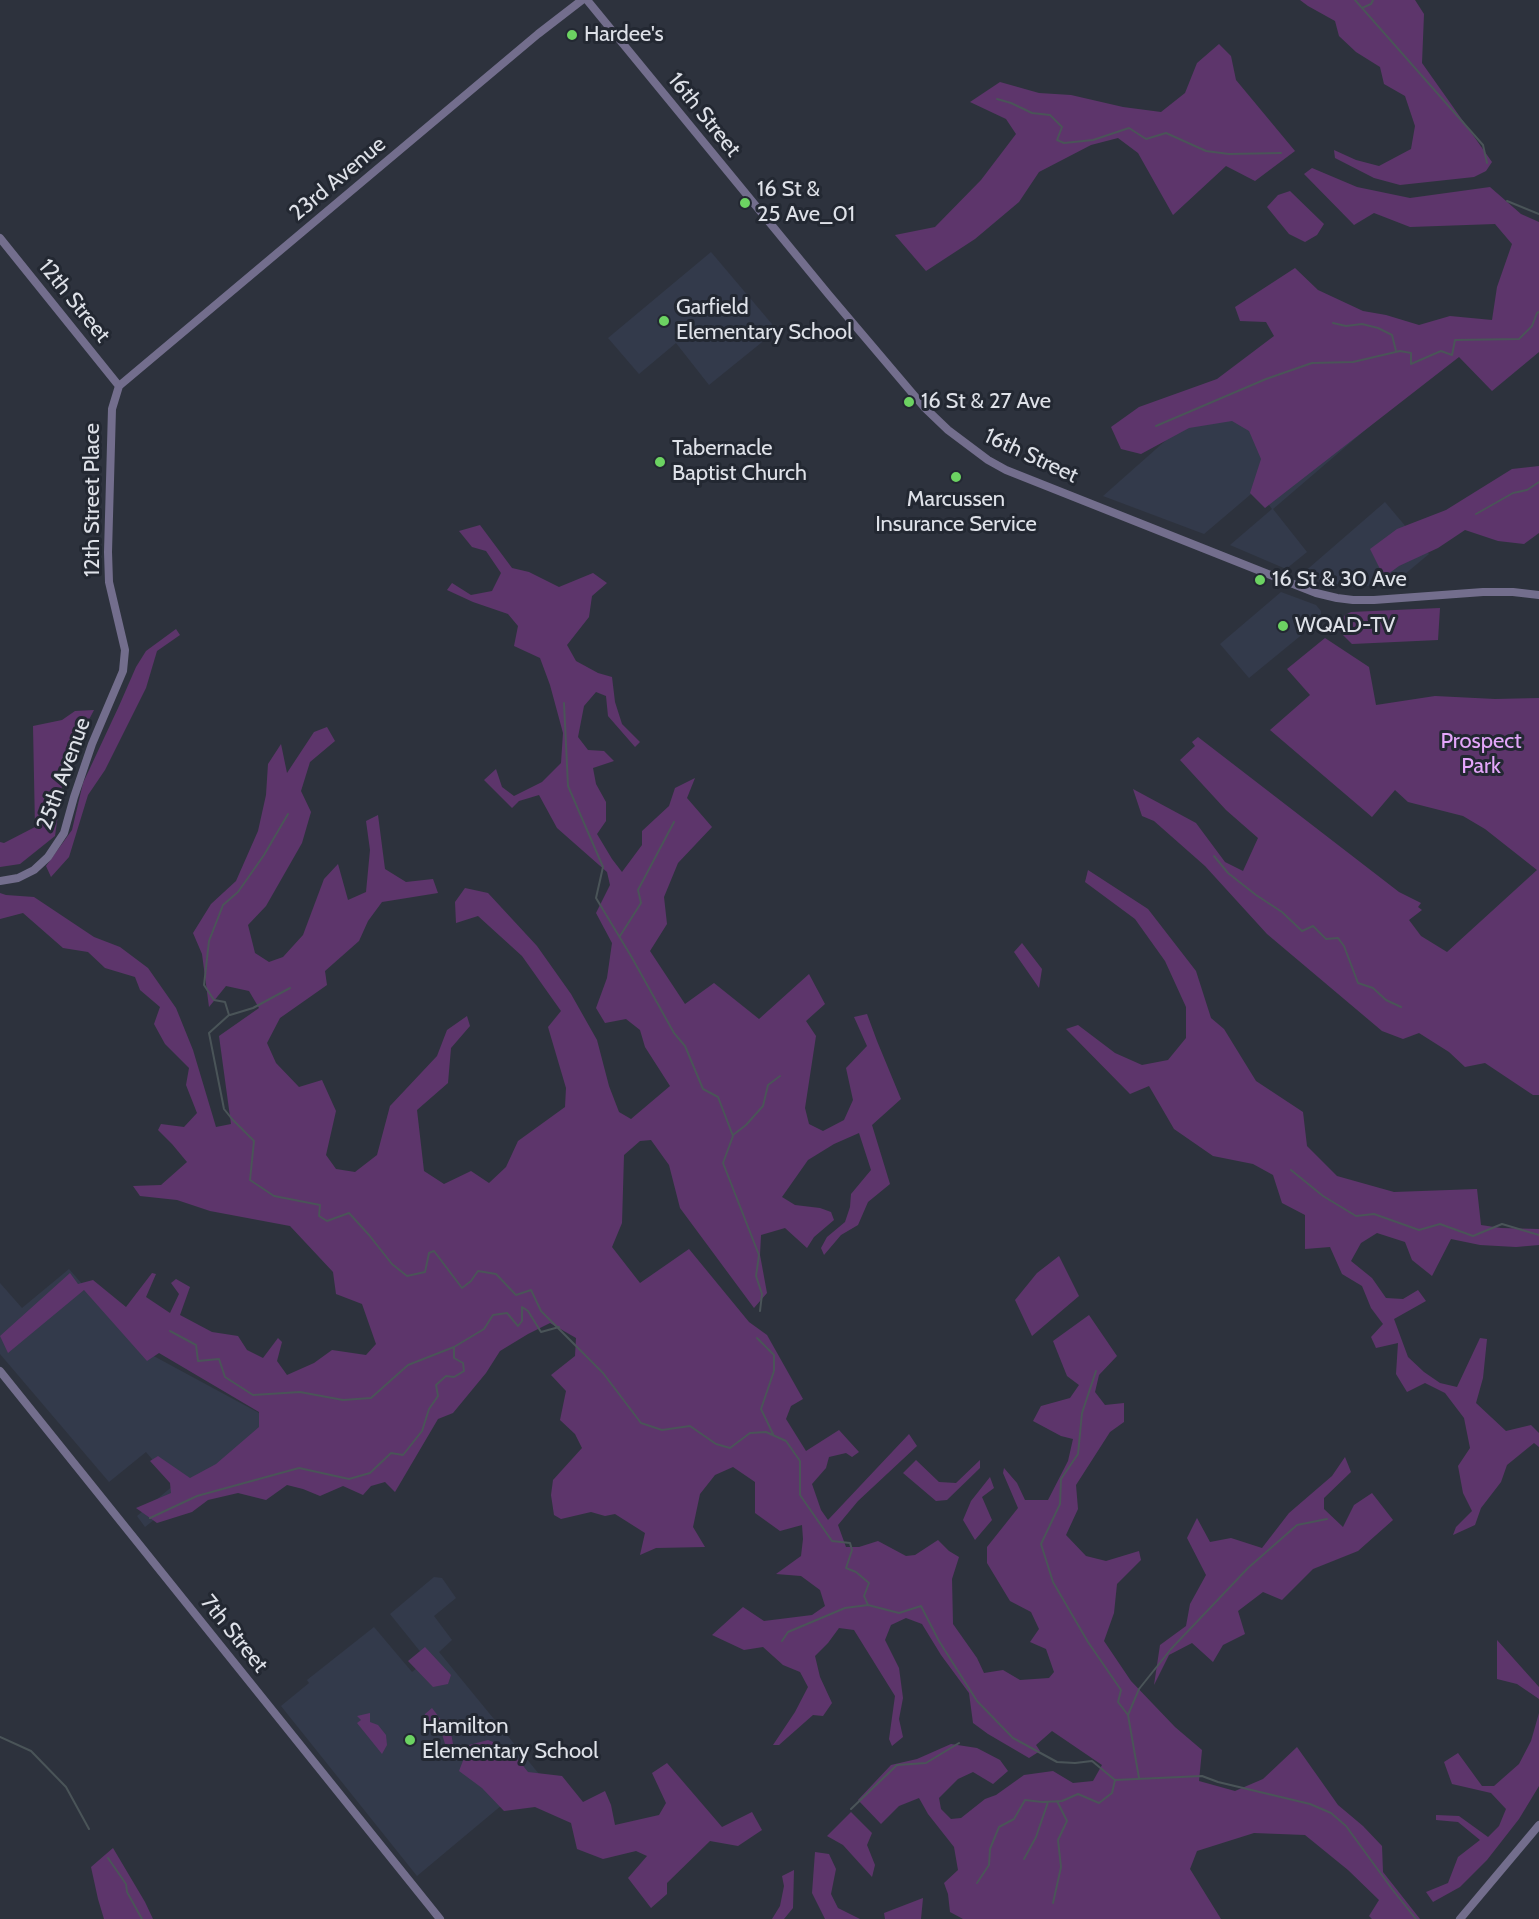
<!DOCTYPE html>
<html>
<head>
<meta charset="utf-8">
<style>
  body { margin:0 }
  canvas { display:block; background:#2d323d }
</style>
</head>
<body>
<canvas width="1539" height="1919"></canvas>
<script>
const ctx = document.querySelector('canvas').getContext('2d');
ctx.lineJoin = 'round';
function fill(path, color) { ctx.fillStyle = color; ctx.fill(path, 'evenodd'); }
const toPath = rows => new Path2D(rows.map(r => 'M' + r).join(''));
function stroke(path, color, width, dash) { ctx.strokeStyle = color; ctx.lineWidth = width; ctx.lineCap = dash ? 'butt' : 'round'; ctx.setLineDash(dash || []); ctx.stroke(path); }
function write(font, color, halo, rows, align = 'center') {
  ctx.font = font + ' Cabin,sans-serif'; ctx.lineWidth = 6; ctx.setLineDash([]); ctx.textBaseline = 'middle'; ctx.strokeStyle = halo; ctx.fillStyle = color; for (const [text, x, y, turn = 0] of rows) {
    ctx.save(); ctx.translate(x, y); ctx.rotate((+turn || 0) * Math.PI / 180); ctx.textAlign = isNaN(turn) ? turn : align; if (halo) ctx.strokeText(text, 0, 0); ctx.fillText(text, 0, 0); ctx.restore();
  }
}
fill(toPath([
  [711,252,777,330,709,385,676,343,639,374,608,338],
  [1406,395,1273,509,1307,552,1286,569,1230,545,1272,509,1257,489,1204,534,1103,496,1208,403],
  [1385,502,1429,554,1393,584,1355,587,1331,583,1302,574],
  [1281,592,1316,605,1321,611,1321,619,1249,678,1220,644],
  [69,1269,137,1347,272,1420,217,1470,145,1527,137,1516,174,1485,146,1452,109,1482,0,1354,0,1283,22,1308],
  [434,1577,442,1578,456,1598,434,1616,452,1640,439,1652,539,1774,417,1876,281,1706,309,1683,307,1680,374,1627,412,1672,427,1660,390,1614]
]), '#333a4b');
fill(toPath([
  [1300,0,1415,0,1424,14,1422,63,1492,162,1486,171,1474,177,1400,185,1374,178,1335,158,1334,150,1356,160,1379,166,1411,149,1415,126,1405,96,1384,84,1380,67,1356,52,1339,36,1335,21,1308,6],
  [1219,44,1231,56,1236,80,1295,151,1255,181,1226,166,1173,215,1138,153,1118,138,1091,145,1039,172,1019,202,975,239,926,271,895,235,935,227,981,180,1016,134,1006,119,970,102,1000,82,1039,93,1071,95,1123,107,1161,112,1185,93,1197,63],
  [1312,168,1357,187,1410,198,1490,187,1521,214,1539,222,1539,352,1492,391,1459,357,1265,508,1250,493,1261,459,1249,431,1232,421,1189,428,1141,454,1121,449,1111,427,1139,407,1217,379,1274,336,1266,322,1240,321,1235,307,1295,268,1318,290,1363,311,1386,315,1419,325,1450,316,1492,320,1497,287,1512,244,1495,224,1410,227,1374,213,1354,225,1304,174],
  [1290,191,1324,224,1317,235,1305,242,1289,234,1267,207,1278,195],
  [1539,466,1539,533,1524,544,1498,541,1465,530,1438,548,1399,566,1384,577,1370,549,1397,529,1446,510,1512,469],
  [480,525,512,568,529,572,559,587,593,573,607,583,592,596,589,617,567,645,576,661,598,673,612,677,615,702,622,724,640,742,635,747,608,716,606,696,596,692,584,706,578,737,588,750,604,751,614,761,593,768,596,784,606,802,606,821,597,834,612,859,622,872,642,845,642,831,669,806,675,788,695,778,687,798,712,827,678,863,664,897,667,924,650,951,685,1004,714,983,759,1019,809,974,825,1004,806,1021,816,1036,805,1108,809,1124,823,1131,844,1120,853,1100,846,1068,867,1046,854,1017,867,1014,877,1041,901,1099,872,1125,890,1184,868,1202,858,1225,841,1235,824,1255,821,1248,827,1237,845,1222,850,1207,851,1194,871,1170,859,1133,834,1144,808,1160,782,1197,795,1205,820,1208,831,1212,834,1220,814,1237,807,1248,785,1228,761,1235,760,1255,767,1293,754,1308,680,1208,669,1165,651,1140,640,1141,624,1155,622,1223,612,1247,640,1283,689,1249,749,1322,767,1335,803,1399,791,1406,786,1419,806,1451,839,1430,859,1452,852,1457,846,1453,829,1457,826,1468,812,1484,821,1510,828,1520,909,1434,917,1446,858,1501,838,1525,846,1547,859,1547,878,1541,906,1556,915,1555,938,1540,949,1551,959,1557,952,1579,953,1624,977,1658,984,1673,1003,1670,1020,1680,1049,1678,1054,1672,1046,1649,1030,1642,1039,1629,1031,1612,1010,1601,987,1563,987,1547,1018,1508,1003,1473,1004,1468,1017,1483,1025,1500,1048,1500,1068,1461,1073,1439,1061,1436,1033,1421,1041,1406,1070,1398,1079,1385,1067,1376,1053,1341,1089,1315,1117,1356,1099,1375,1095,1392,1105,1405,1124,1403,1124,1422,1110,1432,1076,1485,1078,1509,1066,1535,1086,1556,1106,1561,1139,1551,1141,1560,1117,1584,1114,1613,1104,1641,1131,1681,1175,1727,1202,1750,1199,1781,1235,1791,1263,1779,1297,1747,1338,1805,1363,1826,1382,1846,1383,1872,1420,1919,1372,1919,1369,1916,1379,1900,1348,1870,1305,1835,1254,1833,1197,1851,1190,1869,1221,1919,963,1919,950,1912,948,1894,944,1883,958,1870,954,1847,928,1814,919,1798,899,1806,881,1824,858,1800,891,1765,917,1759,951,1744,977,1748,1000,1760,1008,1771,993,1784,973,1772,958,1779,939,1798,941,1809,951,1819,961,1818,985,1799,996,1795,1024,1775,1053,1771,1073,1783,1093,1781,1102,1765,1052,1731,1036,1745,1040,1751,1029,1758,988,1734,973,1723,969,1693,941,1655,922,1624,906,1618,891,1625,885,1640,899,1668,903,1698,899,1719,903,1737,892,1746,889,1739,895,1696,854,1630,839,1628,828,1643,815,1656,820,1677,832,1703,823,1716,813,1715,779,1745,773,1745,795,1712,808,1687,800,1672,783,1665,763,1647,744,1650,712,1635,743,1607,764,1621,812,1615,825,1606,820,1590,801,1576,776,1574,801,1556,803,1539,802,1525,780,1531,755,1513,755,1482,733,1467,715,1475,700,1494,693,1527,705,1547,656,1548,640,1555,645,1533,615,1514,605,1516,591,1512,561,1519,554,1515,551,1495,553,1480,582,1448,575,1434,560,1420,566,1391,551,1375,575,1356,576,1338,550,1323,528,1334,500,1351,486,1373,453,1413,438,1419,395,1492,385,1482,371,1486,363,1495,343,1486,320,1496,303,1489,287,1485,266,1500,238,1493,208,1500,192,1512,157,1523,136,1508,171,1493,170,1483,150,1461,158,1456,190,1478,216,1464,259,1427,259,1412,159,1353,147,1361,84,1290,8,1353,0,1336,70,1273,78,1284,93,1280,126,1307,152,1273,156,1274,146,1297,170,1313,179,1294,171,1283,176,1279,190,1287,180,1315,212,1332,238,1336,247,1350,263,1358,278,1338,282,1342,277,1361,287,1375,314,1363,332,1350,366,1355,376,1344,362,1304,336,1294,333,1272,290,1226,210,1211,177,1200,140,1196,133,1186,161,1185,187,1162,172,1144,158,1130,161,1124,184,1127,197,1113,186,1085,189,1068,165,1044,154,1024,160,1007,140,990,135,977,105,968,88,952,63,948,23,913,0,919,0,893,6,895,34,897,94,937,120,947,148,968,176,1008,193,1050,216,1127,231,1124,219,1036,259,1008,249,991,226,986,209,1007,202,954,193,933,211,904,236,881,258,831,266,795,268,764,281,744,287,773,314,732,327,727,335,741,310,762,301,791,311,812,302,843,266,906,248,925,255,953,269,962,283,957,303,935,324,879,338,864,348,900,366,892,370,850,366,821,378,815,385,869,406,882,433,879,438,893,382,902,368,921,359,941,325,971,327,985,280,1018,267,1043,276,1063,299,1087,322,1080,336,1111,326,1155,336,1169,355,1172,377,1155,390,1106,437,1056,447,1030,467,1016,470,1026,451,1048,448,1083,417,1110,424,1171,444,1184,471,1171,489,1183,506,1167,518,1141,565,1107,566,1088,548,1027,561,1011,522,956,478,916,456,923,455,902,465,888,488,893,537,946,571,994,597,1040,609,1086,619,1112,631,1119,670,1086,645,1047,640,1030,626,1019,605,1023,596,1008,607,978,612,943,596,913,610,885,607,872,557,828,539,795,519,801,512,808,484,780,496,769,502,787,514,796,542,782,561,763,563,733,550,685,540,658,514,646,518,626,508,614,473,602,447,590,452,583,471,595,492,591,501,573,486,551,472,547,459,531],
  [1440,608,1438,640,1352,644,1340,632,1339,625,1345,615,1351,612],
  [176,629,180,635,157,651,146,688,105,770,88,795,69,857,51,877,46,866,72,830,83,783,119,706,136,667,146,651],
  [1325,638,1369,667,1376,705,1435,696,1495,699,1539,698,1539,1095,1533,1095,1485,1063,1465,1067,1449,1052,1419,1033,1403,1039,1382,1031,1267,934,1205,866,1154,821,1142,816,1133,789,1196,823,1225,862,1243,871,1258,838,1226,810,1180,760,1195,746,1192,742,1198,737,1399,892,1421,903,1418,907,1422,910,1409,920,1421,936,1447,952,1537,870,1485,829,1463,816,1408,802,1395,790,1372,817,1270,730,1310,695,1287,669],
  [94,710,65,765,55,836,20,864,0,867,0,842,4,843,35,827,33,726,62,720,75,711],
  [1088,870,1148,909,1196,971,1211,1018,1224,1029,1256,1081,1303,1112,1307,1146,1337,1176,1394,1192,1477,1189,1481,1225,1501,1228,1539,1229,1539,1245,1516,1247,1480,1245,1451,1239,1432,1276,1412,1260,1405,1242,1377,1233,1361,1243,1351,1261,1372,1278,1386,1298,1403,1299,1418,1290,1426,1301,1394,1319,1408,1357,1424,1372,1440,1383,1457,1387,1480,1338,1487,1339,1483,1378,1476,1403,1506,1431,1531,1425,1539,1433,1539,1447,1534,1443,1507,1465,1501,1482,1481,1508,1475,1525,1453,1535,1456,1527,1472,1511,1463,1493,1458,1466,1470,1448,1464,1418,1445,1393,1425,1383,1407,1392,1396,1374,1398,1343,1376,1348,1371,1337,1383,1324,1371,1308,1362,1286,1342,1274,1330,1247,1305,1249,1305,1215,1282,1203,1273,1175,1253,1164,1213,1156,1174,1129,1149,1086,1130,1094,1066,1029,1078,1025,1115,1053,1142,1065,1168,1060,1186,1038,1186,1007,1165,961,1135,919,1085,882],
  [1022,943,1042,969,1039,988,1014,952],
  [1059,1256,1079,1296,1032,1336,1015,1300,1037,1273],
  [1345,1457,1351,1472,1324,1498,1324,1509,1343,1527,1354,1505,1372,1493,1393,1520,1358,1551,1313,1569,1282,1600,1263,1592,1238,1611,1245,1634,1223,1645,1213,1662,1192,1643,1169,1655,1154,1685,1160,1645,1186,1626,1190,1604,1206,1575,1187,1538,1197,1518,1210,1542,1231,1538,1262,1548,1289,1513,1332,1476],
  [916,1460,939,1482,956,1483,980,1460,980,1468,947,1500,936,1501,903,1473],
  [990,1477,994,1488,982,1497,992,1520,975,1540,963,1520,971,1501],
  [1497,1640,1539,1687,1539,1699,1517,1684,1497,1679],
  [425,1647,451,1675,448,1684,433,1687,408,1661],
  [432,1708,451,1733,453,1744,445,1744,442,1734,436,1727,431,1722,424,1720,425,1714],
  [370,1713,370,1722,378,1725,386,1735,387,1745,382,1754,357,1723,361,1720,357,1716],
  [1539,1713,1539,1786,1519,1819,1487,1860,1460,1887,1433,1902,1426,1892,1448,1883,1458,1857,1480,1840,1458,1822,1436,1820,1436,1815,1459,1816,1488,1837,1499,1826,1506,1809,1491,1793,1452,1784,1444,1762,1458,1753,1482,1786,1494,1786,1519,1764,1531,1741],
  [488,1740,509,1748,528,1772,562,1776,583,1802,605,1791,611,1805,615,1825,659,1815,666,1803,652,1773,667,1763,722,1827,752,1812,762,1830,738,1846,710,1841,667,1883,667,1894,651,1908,628,1878,647,1856,636,1851,603,1859,577,1849,571,1823,535,1807,504,1811,482,1788,459,1771,469,1745],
  [851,1812,872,1833,867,1845,875,1865,872,1877,843,1845,827,1836],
  [113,1848,145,1902,153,1919,104,1919,98,1899,91,1867],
  [815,1852,829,1854,836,1869,831,1894,838,1908,860,1919,825,1919,812,1893],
  [794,1870,793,1908,784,1919,772,1919,780,1906,784,1886,782,1876],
  [923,1898,921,1919,885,1919,884,1913]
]), '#5d356b');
stroke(toPath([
  [1355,0,1483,145,1487,163],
  [1362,8,1371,4,1373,0],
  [997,99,1011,103,1032,113,1050,115,1062,127,1057,140,1064,143,1093,140,1129,128,1146,139,1166,133,1206,151,1229,154,1281,153],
  [1507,201,1539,214],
  [1333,323,1346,326,1362,324,1378,328,1392,335,1396,351],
  [1156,426,1266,379,1312,363,1353,362,1400,351,1411,353,1411,364,1441,351,1452,355,1455,340,1519,339,1532,326,1537,313,1539,312],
  [1476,514,1513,493,1527,490,1539,482],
  [564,703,568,786,603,867,596,898,631,956,674,1033,685,1046,703,1089,718,1097,733,1136,723,1163,759,1255,756,1276,762,1294,760,1311],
  [288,814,264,855,238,892,223,905,209,941,204,985,214,1000,225,1002,229,1015,209,1033,224,1109,232,1119,254,1141,250,1180,274,1196,320,1205,319,1216,327,1221,349,1213,369,1235,392,1264,407,1276,425,1272,429,1253,434,1251,462,1288,471,1281,478,1271,496,1274,516,1295,531,1290,541,1311,603,1373,641,1423,662,1430,690,1426,716,1444,730,1448,750,1433,766,1432,786,1441,800,1461,800,1495,832,1541,850,1543,852,1550,846,1568,856,1572,869,1583,864,1596,868,1605,899,1613,921,1606,939,1641,977,1701,1013,1738,1057,1762,1075,1763,1092,1761,1115,1780,1202,1776,1218,1782,1310,1804,1331,1813,1346,1826,1392,1889,1416,1919],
  [1214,856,1228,873,1256,895,1282,912,1302,931,1313,926,1326,939,1338,938,1344,946,1358,983,1373,988,1386,1000,1401,1007],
  [620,936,641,903,638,890,674,822],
  [230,1015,253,1008,290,988],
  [733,1135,746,1125,763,1106,768,1085,780,1076],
  [1291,1170,1323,1196,1356,1216,1374,1214,1419,1230,1440,1224,1473,1236,1502,1224,1539,1235],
  [170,1331,196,1345,198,1361,219,1359,225,1377,253,1395,300,1392,343,1400,371,1398,408,1365,454,1347],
  [757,1338,774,1355,774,1371,761,1409,773,1434],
  [1096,1371,1082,1413,1078,1454,1061,1479,1060,1504,1041,1544,1053,1582,1088,1642,1121,1690,1118,1702,1128,1715],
  [150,1518,197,1496,299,1468,349,1479,370,1473,391,1453,403,1455,422,1431,429,1409,438,1396,436,1385,446,1376,454,1377,464,1371,463,1363,454,1358,454,1347,484,1329,493,1315,507,1313,518,1326,522,1321,522,1307,528,1311,541,1332,559,1327],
  [782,1641,788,1632,845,1608,868,1605],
  [0,1737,31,1751,66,1787,89,1829],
  [1139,1778,1128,1715,1139,1689,1171,1649,1248,1568,1297,1525,1327,1519],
  [851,1809,897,1765,926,1763,959,1743],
  [108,1858,126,1884,127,1892,142,1919],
  [1024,1859,1036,1837,1048,1802],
  [977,1883,989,1865,990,1849,999,1827,1014,1819,1025,1800,1042,1802,1062,1801,1078,1794,1099,1803,1112,1793,1115,1780],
  [1053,1903,1061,1867,1058,1840,1067,1821,1057,1801]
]), '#4a5458', 2);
stroke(toPath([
  [587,0,829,295,924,407,948,430,988,460,1006,470,1283,580,1316,593,1337,598,1353,600,1374,600,1483,592,1513,592,1539,595],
  [0,238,119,386],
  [119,386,538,34,582,0],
  [0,881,18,878,34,870,48,857,64,833,74,797,92,744,123,671,125,650,109,582,108,552,112,409,119,386],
  [0,1371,440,1919],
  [1460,1919,1539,1825]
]), '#736e8d', 8);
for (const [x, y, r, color] of [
  [572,35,6,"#6cd362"],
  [745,203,6,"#6cd362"],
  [664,321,6,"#6cd362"],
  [909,402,6,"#6cd362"],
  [660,462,6,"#6cd362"],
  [956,477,6,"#6cd362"],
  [1260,580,6,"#6cd362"],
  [1283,626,6,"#6cd362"],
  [410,1740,6,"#6cd362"]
]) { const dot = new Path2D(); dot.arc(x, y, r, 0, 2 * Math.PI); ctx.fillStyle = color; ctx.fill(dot); stroke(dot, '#232832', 2); }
write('22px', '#dee1e8', '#232832', [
  ["Hardee's",584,35],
  ["16 St &",757,190],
  ["25 Ave_01",757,215],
  ["Garfield",676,308],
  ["Elementary School",676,333],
  ["16 St & 27 Ave",921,402],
  ["Tabernacle",672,449],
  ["Baptist Church",672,474],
  ["Marcussen",956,500,"center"],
  ["Insurance Service",956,525,"center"],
  ["16 St & 30 Ave",1272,580],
  ["WQAD-TV",1295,626],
  ["Hamilton",422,1727],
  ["Elementary School",422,1752]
], 'left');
write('22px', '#dee1e8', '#232832', [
  ["16th Street",704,115,51],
  ["23rd Avenue",338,179,-40],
  ["12th Street",74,301,51],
  ["16th Street",1031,456,25],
  ["12th Street Place",93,500,-90],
  ["25th Avenue",64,774,-70],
  ["7th Street",234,1634,51]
]);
write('22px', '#e4a6fb', '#232832', [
  ["Prospect",1481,742],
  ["Park",1481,767]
]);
</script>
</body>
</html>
